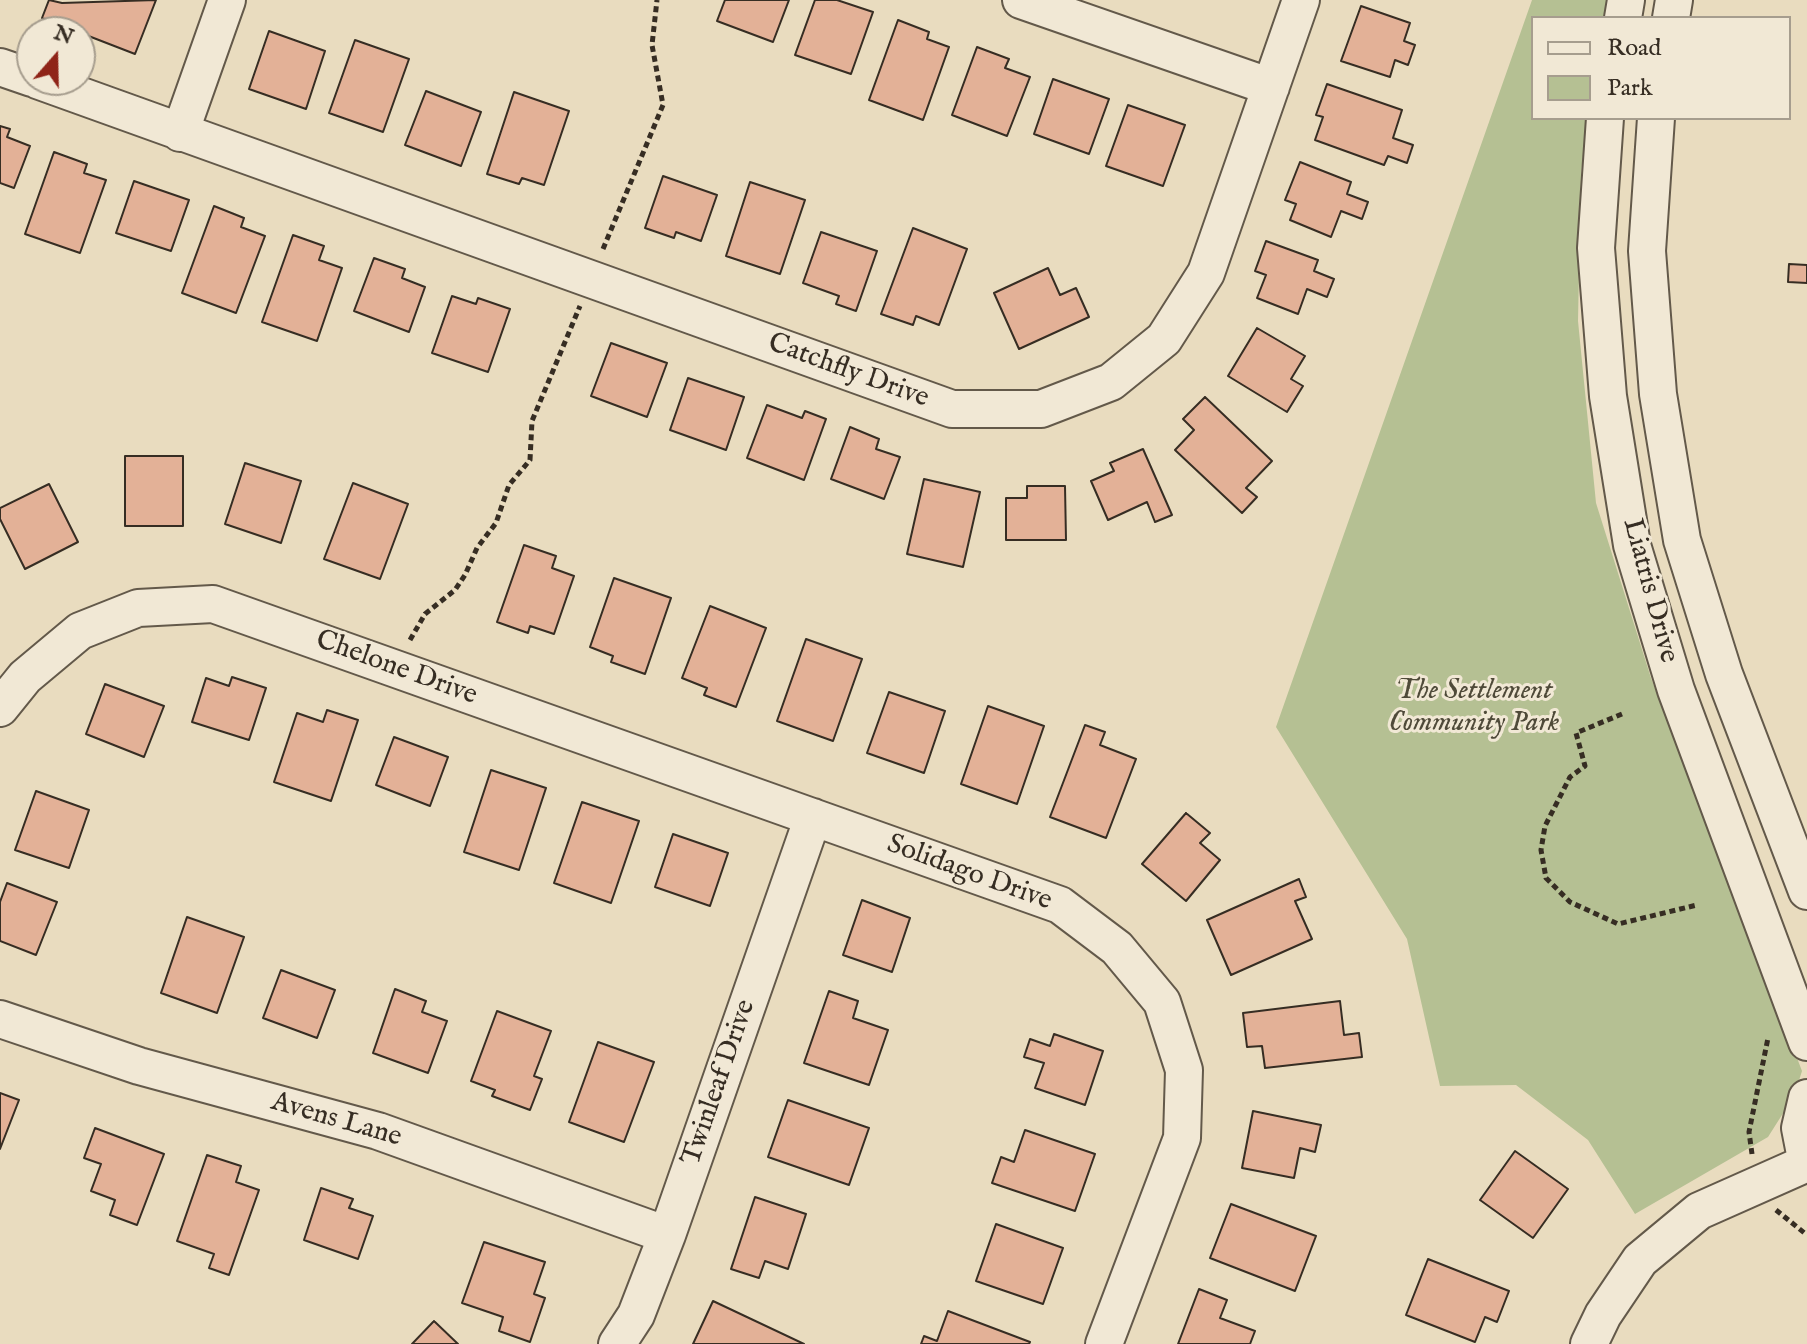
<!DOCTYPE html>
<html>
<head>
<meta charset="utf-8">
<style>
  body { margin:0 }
  #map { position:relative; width:1807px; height:1344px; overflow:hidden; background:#e9dcbf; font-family:"IM FELL English",serif }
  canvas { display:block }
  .legend { position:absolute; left:1531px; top:16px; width:260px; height:104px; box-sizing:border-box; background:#f1e8d5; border:2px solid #a69d8e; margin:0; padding:10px 14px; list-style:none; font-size:24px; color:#362d23 }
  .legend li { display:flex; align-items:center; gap:16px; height:40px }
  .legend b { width:40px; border:2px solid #a69d8e }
  .north { position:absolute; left:16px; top:16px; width:80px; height:80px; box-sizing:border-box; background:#f1e8d5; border:2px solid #a69d8e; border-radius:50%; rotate:20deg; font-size:22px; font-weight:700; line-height:32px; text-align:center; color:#362d23 }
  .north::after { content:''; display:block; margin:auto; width:28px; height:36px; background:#8f2418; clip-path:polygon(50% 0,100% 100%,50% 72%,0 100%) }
</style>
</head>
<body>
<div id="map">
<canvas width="1807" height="1344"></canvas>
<ul class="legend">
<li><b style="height:10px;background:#f1e8d5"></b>Road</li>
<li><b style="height:22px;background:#b5c093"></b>Park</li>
</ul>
<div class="north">N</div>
</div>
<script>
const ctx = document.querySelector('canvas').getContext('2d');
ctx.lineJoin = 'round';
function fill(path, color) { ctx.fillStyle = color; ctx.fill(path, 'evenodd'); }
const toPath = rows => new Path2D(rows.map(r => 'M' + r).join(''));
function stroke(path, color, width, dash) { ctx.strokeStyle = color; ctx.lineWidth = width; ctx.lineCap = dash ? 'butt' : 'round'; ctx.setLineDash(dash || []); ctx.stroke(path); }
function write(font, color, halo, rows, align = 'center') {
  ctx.font = font + ' "IM FELL English",serif'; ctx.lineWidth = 6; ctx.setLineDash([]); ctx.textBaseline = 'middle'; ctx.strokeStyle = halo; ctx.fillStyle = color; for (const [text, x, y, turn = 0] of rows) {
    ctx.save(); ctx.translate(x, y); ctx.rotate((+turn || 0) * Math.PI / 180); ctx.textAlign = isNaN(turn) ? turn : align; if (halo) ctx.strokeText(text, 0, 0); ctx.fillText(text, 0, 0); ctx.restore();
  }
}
fill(toPath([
  [1532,0,1607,0,1603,18,1533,18,1533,118,1587,118,1581,174,1578,321,1596,503,1651,678,1802,1071,1794,1096,1768,1137,1635,1214,1588,1140,1516,1085,1440,1086,1407,939,1276,727]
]), '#b5c093');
const building = toPath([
  [49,0,62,3,156,0,135,54,42,18,49,0],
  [725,0,789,0,773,42,717,21,725,0],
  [815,0,837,0,873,12,851,74,795,55,815,0],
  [1361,6,1410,23,1404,41,1415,45,1408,65,1395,60,1390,77,1341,61,1361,6],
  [898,20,929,32,927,39,949,47,923,120,869,100,898,20],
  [269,31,325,51,306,109,249,89,269,31],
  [355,40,409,59,383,132,329,113,355,40],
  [977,47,1009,59,1005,68,1030,77,1007,136,952,115,977,47],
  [1053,79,1109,99,1089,154,1034,134,1053,79],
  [1327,84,1402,110,1393,138,1413,145,1407,163,1388,156,1384,165,1315,140,1323,117,1316,115,1327,84],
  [426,91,481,112,461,166,405,145,426,91],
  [514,92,569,111,544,185,522,178,519,184,487,174,514,92],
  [1128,105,1185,125,1163,186,1106,166,1128,105],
  [0,126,10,129,7,137,30,146,14,188,0,183,0,126],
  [54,152,87,164,84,173,106,180,80,253,25,234,54,152],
  [1300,162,1351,182,1347,194,1368,202,1362,219,1341,211,1331,237,1290,220,1296,204,1285,200,1300,162],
  [663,176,717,195,701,241,676,232,674,238,645,228,663,176],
  [134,181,189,200,171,251,116,233,134,181],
  [750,182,805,200,780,274,726,256,750,182],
  [214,206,244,218,241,227,265,236,236,313,182,293,214,206],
  [913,228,967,249,939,325,916,316,913,325,881,314,913,228],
  [821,232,877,251,856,311,836,304,839,296,803,283,821,232],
  [293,235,324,246,319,260,342,268,317,341,262,322,293,235],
  [1266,241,1318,260,1314,271,1334,279,1327,297,1307,289,1298,314,1257,298,1266,275,1255,271,1266,241],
  [374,258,405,269,402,278,425,287,409,332,354,311,374,258],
  [1789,264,1807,265,1807,283,1788,282,1789,264],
  [1048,268,1060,295,1076,288,1089,317,1019,349,994,293,1048,268],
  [452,296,476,304,478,298,510,309,488,372,432,353,452,296],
  [1257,328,1305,356,1291,379,1303,386,1287,412,1228,376,1257,328],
  [611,343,667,363,647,417,591,396,611,343],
  [688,378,744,397,726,450,670,430,688,378],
  [1205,397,1272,461,1246,488,1257,497,1242,513,1175,450,1194,430,1183,419,1205,397],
  [767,405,802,418,805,411,826,419,804,480,747,458,767,405],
  [850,427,879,439,876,449,900,457,884,499,831,479,850,427],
  [1143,449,1172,515,1155,522,1147,502,1108,520,1091,481,1114,471,1110,463,1143,449],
  [125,456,183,456,183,526,125,526,125,456],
  [245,463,301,481,281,543,225,524,245,463],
  [924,479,980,492,963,567,907,554,924,479],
  [353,483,408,504,380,579,324,559,353,483],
  [49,484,78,542,25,569,0,519,0,508,49,484],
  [1027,486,1065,486,1066,540,1006,540,1006,498,1027,498,1027,486],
  [524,545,556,556,552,568,574,576,554,634,530,626,528,633,497,622,524,545],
  [614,578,671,598,645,674,611,662,613,656,590,647,614,578],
  [710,606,766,628,736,707,704,695,707,688,682,678,710,606],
  [806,639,862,659,833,741,777,721,806,639],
  [232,677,266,688,249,740,192,722,206,678,229,686,232,677],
  [105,684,164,706,144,757,86,734,105,684],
  [889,692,945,711,924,773,867,753,889,692],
  [988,706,1044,726,1017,804,961,784,988,706],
  [327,710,358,720,331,801,274,782,297,713,323,722,327,710],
  [1085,725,1105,732,1100,745,1136,759,1106,838,1050,817,1085,725],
  [394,737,448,757,430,806,376,785,394,737],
  [491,770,546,788,519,870,464,852,491,770],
  [36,791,89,810,69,868,15,850,36,791],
  [582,802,639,821,611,903,554,883,582,802],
  [1186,813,1210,833,1200,843,1220,860,1186,901,1142,864,1186,813],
  [673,834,728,853,710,906,655,887,673,834],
  [1299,879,1306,897,1295,901,1312,939,1231,975,1207,920,1299,879],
  [7,883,57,902,36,955,0,941,0,902,7,883],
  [862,900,910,918,892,972,843,955,862,900],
  [187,917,244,937,217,1013,161,993,187,917],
  [281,970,335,990,317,1038,263,1018,281,970],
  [395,989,426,1001,422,1012,447,1021,428,1073,373,1053,395,989],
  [829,991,858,1001,853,1018,888,1030,869,1085,804,1063,829,991],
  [1340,1001,1344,1035,1359,1033,1362,1057,1265,1068,1262,1046,1247,1047,1243,1013,1340,1001],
  [497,1011,551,1031,534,1076,542,1079,530,1110,492,1096,495,1090,471,1081,497,1011],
  [1054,1034,1103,1051,1085,1105,1035,1088,1044,1063,1024,1057,1030,1039,1050,1046,1054,1034],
  [598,1042,654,1062,624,1142,569,1122,598,1042],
  [0,1093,19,1100,0,1149,0,1093],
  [788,1100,869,1128,849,1185,768,1157,788,1100],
  [1253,1111,1321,1125,1315,1152,1300,1148,1294,1178,1242,1168,1253,1111],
  [95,1128,164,1154,137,1225,110,1215,115,1200,91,1191,101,1164,84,1158,95,1128],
  [1025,1130,1095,1154,1075,1211,992,1183,1001,1157,1014,1162,1025,1130],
  [1515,1151,1568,1189,1533,1238,1480,1200,1515,1151],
  [207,1155,241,1166,236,1182,259,1190,229,1275,209,1268,214,1254,177,1241,207,1155],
  [321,1188,353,1199,349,1208,373,1216,358,1259,304,1240,321,1188],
  [755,1197,806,1214,788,1269,765,1261,759,1278,731,1269,755,1197],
  [1231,1204,1316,1236,1295,1291,1210,1258,1231,1204],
  [996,1224,1063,1248,1043,1304,976,1281,996,1224],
  [484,1242,545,1262,534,1294,545,1298,530,1342,499,1331,503,1317,462,1303,484,1242],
  [1428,1259,1509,1291,1497,1322,1485,1317,1475,1342,1406,1315,1428,1259],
  [1199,1289,1227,1300,1220,1318,1255,1331,1250,1344,1178,1344,1199,1289],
  [713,1301,804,1344,693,1344,713,1301],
  [948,1311,1030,1342,1029,1344,921,1344,924,1336,937,1341,948,1311],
  [434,1321,458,1344,412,1344,434,1321]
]);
fill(building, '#e3b197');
stroke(building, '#362d23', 2);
const minor = toPath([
  [1021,0,1271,87],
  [1623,18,1626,0],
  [1671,18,1674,0],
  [0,67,32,78],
  [37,80,952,409,1041,409,1111,382,1164,339,1206,273,1301,0],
  [1605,118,1596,248,1608,396,1632,545,1676,690,1807,1042],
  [1656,118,1647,251,1658,394,1682,540,1724,674,1807,891],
  [180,133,227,0],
  [0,708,25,677,80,631,138,608,213,604,1060,905,1117,948,1162,1002,1184,1070,1182,1138,1104,1344],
  [0,1019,139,1066,378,1131,667,1235],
  [1807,1098,1800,1128,1807,1164],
  [617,1344,636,1315,667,1235,813,817],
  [1589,1344,1603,1315,1640,1260,1699,1211,1807,1163]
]);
stroke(minor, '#63594a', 40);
stroke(toPath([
  [603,249,663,105,652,45,657,0],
  [410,640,425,614,455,590,465,575,477,548,496,523,509,485,530,460,532,421,580,306],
  [1622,714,1576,733,1585,766,1570,777,1545,826,1541,850,1546,878,1570,902,1618,924,1697,905],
  [1752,1154,1749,1132,1768,1038],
  [1776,1210,1807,1235]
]), '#362d23', 5, [6, 4]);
stroke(minor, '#f1e8d5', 36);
write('28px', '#362d23', '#f1e8d5', [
  ["Catchfly Drive",848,372,20],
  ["Liatris Drive",1649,591,75],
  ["Chelone Drive",396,669,20],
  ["Solidago Drive",969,874,20],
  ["Twinleaf Drive",720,1083,-71],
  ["Avens Lane",336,1121,16]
]);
write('italic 28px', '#4f4a39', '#f1e8d5', [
  ["The Settlement",1474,692],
  ["Community Park",1474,724]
]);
</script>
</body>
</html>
